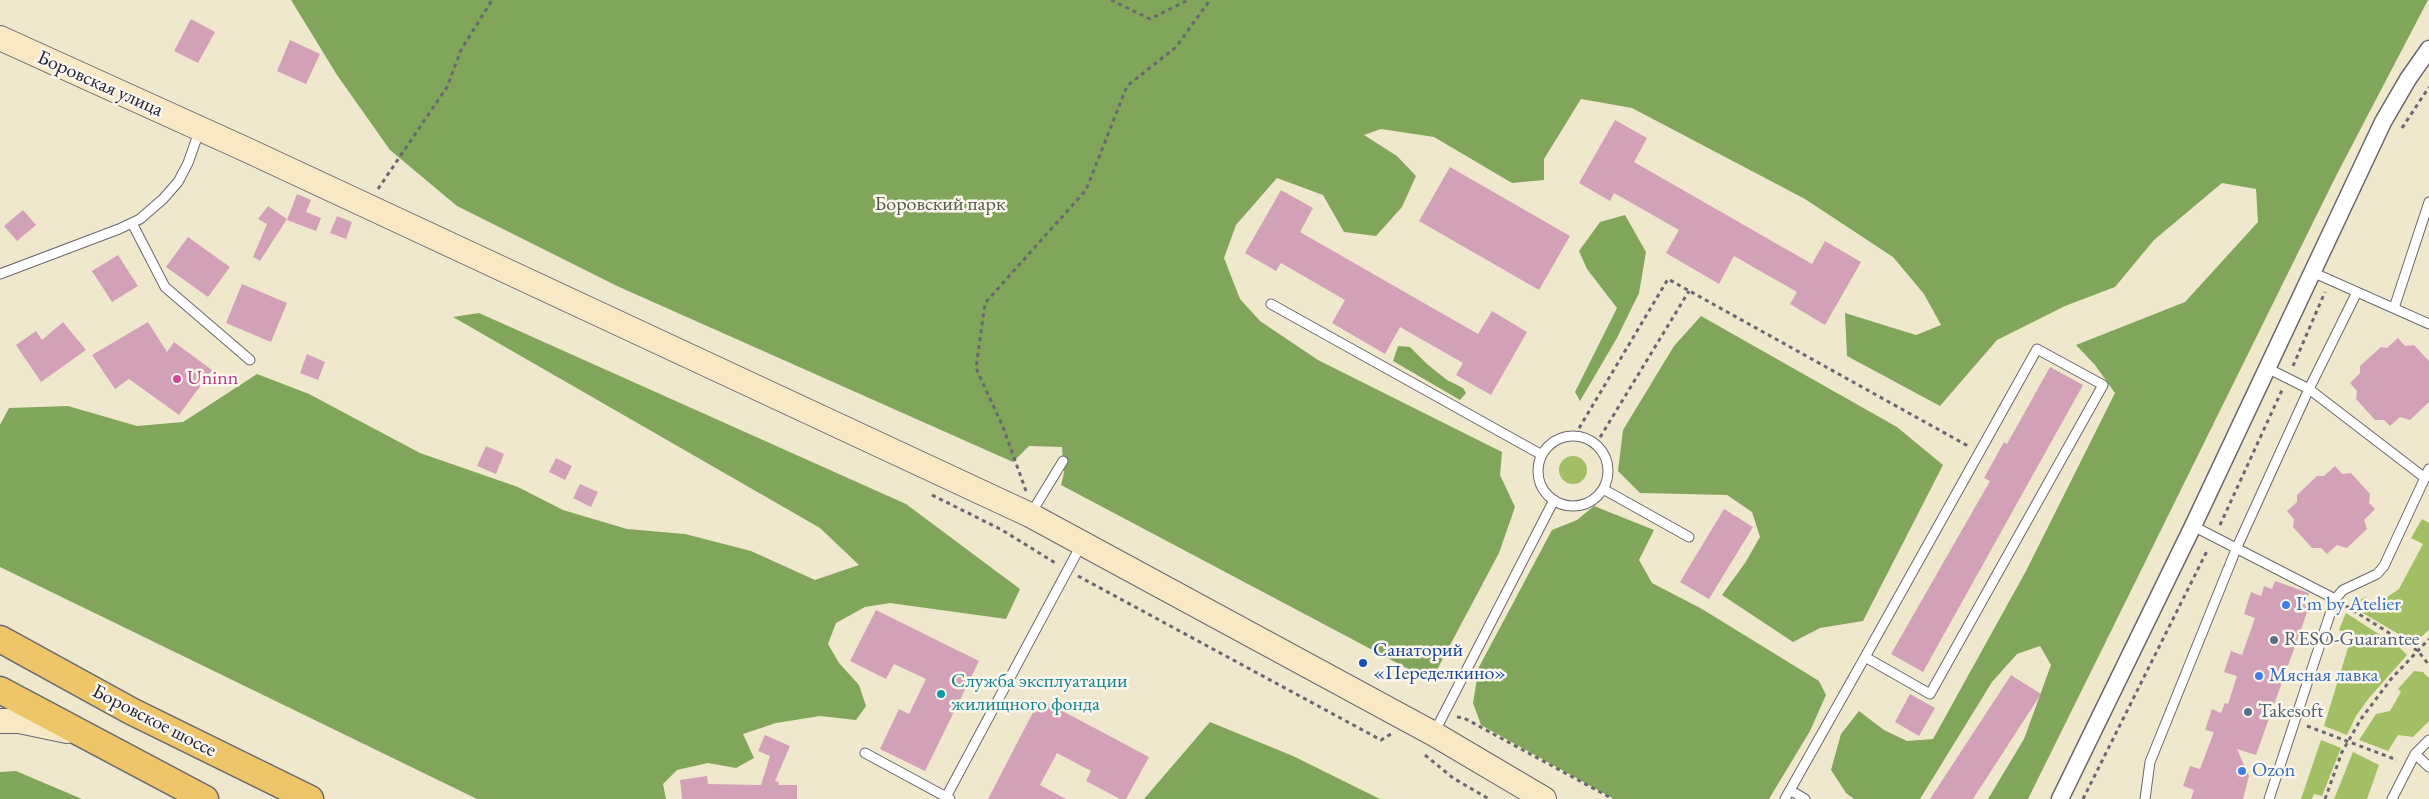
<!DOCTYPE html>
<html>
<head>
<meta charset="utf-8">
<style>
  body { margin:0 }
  canvas { display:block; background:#f0e8cc }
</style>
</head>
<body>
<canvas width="2429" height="799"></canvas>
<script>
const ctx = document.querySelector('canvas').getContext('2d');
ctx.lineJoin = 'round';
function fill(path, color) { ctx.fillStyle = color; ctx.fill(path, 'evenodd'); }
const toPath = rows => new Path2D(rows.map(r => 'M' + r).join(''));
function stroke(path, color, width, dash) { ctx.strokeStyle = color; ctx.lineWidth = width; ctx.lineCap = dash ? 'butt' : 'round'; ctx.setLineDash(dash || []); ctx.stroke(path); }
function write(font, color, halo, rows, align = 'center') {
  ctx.font = font + ' "EB Garamond",serif'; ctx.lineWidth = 5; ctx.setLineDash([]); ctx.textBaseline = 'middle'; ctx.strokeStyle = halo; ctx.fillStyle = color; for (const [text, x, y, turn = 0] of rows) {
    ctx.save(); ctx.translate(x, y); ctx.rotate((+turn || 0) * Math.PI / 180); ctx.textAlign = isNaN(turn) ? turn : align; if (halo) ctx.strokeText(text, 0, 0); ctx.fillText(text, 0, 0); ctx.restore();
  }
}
fill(toPath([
  '1559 470a14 14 0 1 1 28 0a14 14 0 1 1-28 0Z',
  [2422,519,2429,523,2429,630,2414,643,2349,605,2366,597,2371,608,2399,589,2423,544,2411,538],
  [2346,613,2399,647,2407,655,2369,698,2356,716,2347,735,2324,726,2352,635,2339,630],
  [2414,671,2423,672,2429,678,2429,721,2413,737,2398,735,2388,751,2359,740,2376,714,2390,711,2401,692,2398,689],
  [2321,740,2341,748,2322,796,2314,794,2312,799,2301,799],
  [2353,752,2379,765,2367,799,2334,799]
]), '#a2bf66');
fill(toPath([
  [291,0,2428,0,2336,176,2028,799,1988,799,2024,739,2051,665,2040,646,2017,654,1992,682,1920,799,1854,799,1846,793,1831,770,1841,734,1859,711,1884,730,1907,741,1933,739,2026,571,2115,393,2095,365,2076,345,2185,302,2258,222,2256,189,2222,183,2154,240,2115,287,2065,306,1997,340,1940,406,1847,356,1845,313,1916,335,1941,325,1924,294,1893,257,1805,199,1632,108,1581,99,1544,159,1544,180,1512,183,1434,137,1381,129,1364,135,1397,156,1416,176,1402,207,1376,236,1344,232,1323,195,1277,178,1236,225,1224,258,1240,299,1260,321,1318,360,1502,452,1500,475,1515,507,1499,553,1431,681,1061,485,1064,473,1062,447,1029,446,1013,462,617,286,457,206,390,150,337,75],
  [1625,215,1646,252,1639,293,1617,338,1580,401,1575,392,1617,308,1587,269,1579,251,1600,222],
  [479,313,906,504,1020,589,1006,619,890,603,865,607,836,623,828,644,839,663,859,685,866,706,856,720,820,716,776,723,743,734,754,758,736,768,708,763,677,770,663,784,666,799,477,799,0,567,0,425,9,408,68,406,137,426,183,422,257,374,309,394,420,453,518,487,563,510,627,529,685,534,751,551,815,580,859,565,820,528,453,317],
  [1701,316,1897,427,1943,465,1863,621,1820,628,1793,642,1722,595,1745,563,1760,537,1752,512,1727,495,1640,493,1618,471,1623,430,1674,346],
  [1398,346,1410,347,1427,364,1447,380,1463,388,1466,393,1460,400,1393,361],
  [1594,506,1654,530,1639,560,1652,583,1702,609,1819,681,1826,695,1810,731,1769,799,1614,799,1481,725,1473,703,1479,667,1552,530,1577,520],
  [1210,722,1293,756,1380,799,1144,799],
  [16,771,82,799,0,799,0,772]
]), '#81a65b');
fill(toPath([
  [191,19,215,32,198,63,174,51],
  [290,40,320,54,306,84,277,71],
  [1615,120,1647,138,1634,162,1812,264,1825,241,1861,262,1825,325,1790,304,1797,292,1734,256,1719,284,1666,253,1679,230,1614,193,1610,201,1579,183],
  [1450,167,1570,236,1539,290,1419,221],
  [1281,190,1313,208,1300,232,1478,334,1492,311,1527,332,1491,395,1456,375,1463,363,1400,327,1385,354,1332,323,1345,300,1281,263,1276,271,1245,253],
  [297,194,311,200,306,212,321,218,316,231,287,220],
  [268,206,287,219,260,261,253,257,267,224,258,219],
  [23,210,36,225,17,241,4,226],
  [337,216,352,222,346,239,330,233],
  [188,237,230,267,208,297,166,267],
  [118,255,138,286,112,302,92,271],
  [242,284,287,303,271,342,226,323],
  [63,322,86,350,41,382,16,345,36,331,42,340],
  [148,322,167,352,174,342,212,370,179,415,129,379,115,389,92,355],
  [2398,338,2405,346,2414,345,2429,361,2429,402,2410,420,2400,417,2390,426,2384,420,2375,420,2356,399,2357,391,2350,383,2360,373,2360,366,2381,347,2387,348],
  [307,354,325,362,318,380,300,373],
  [2050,367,2083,385,1923,672,1891,654,1990,481,1984,478,2004,442,2007,444],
  [486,446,504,454,496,474,477,466],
  [556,458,572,466,565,480,549,472],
  [2335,466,2342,474,2351,473,2370,494,2369,503,2375,509,2364,520,2367,529,2347,548,2337,545,2327,554,2321,548,2312,548,2293,527,2294,519,2287,511,2297,502,2297,495,2317,476,2324,476],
  [580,484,598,492,591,507,573,498],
  [1724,509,1753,527,1709,599,1680,582],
  [2275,581,2309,593,2305,606,2309,607,2256,755,2237,749,2249,776,2243,799,2191,799,2194,790,2183,786,2190,766,2200,769,2214,732,2205,730,2212,709,2221,713,2225,703,2228,704,2237,676,2224,672,2231,651,2242,655,2255,618,2244,614,2251,592,2261,596,2264,586,2272,589],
  [876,610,979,661,925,771,880,749,899,709,909,714,926,679,894,664,886,679,850,661],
  [2011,675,2041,694,1973,799,1930,799],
  [1910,694,1935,708,1919,736,1895,722],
  [1040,699,1149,757,1126,799,1120,799,1086,781,1091,771,1057,753,1040,785,1066,799,988,799],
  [765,735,790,746,775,781,779,782,778,785,797,785,797,799,682,799,680,780,707,776,708,784,761,785,770,756,758,751]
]), '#d2a1b8');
const lane = toPath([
  [132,223,165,287,250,360],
  [2312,272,2429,324],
  [0,274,119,229,140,219,163,199,178,182,188,163,200,129],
  [1271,304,1542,455],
  [2394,308,2429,202],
  [2267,368,2309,389,2425,478],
  '1538 471a35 35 0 1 1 70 0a35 35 0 1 1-70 0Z',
  [1603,489,1689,537],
  [1030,515,1063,461],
  [2193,526,2335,599],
  [1434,733,1554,500],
  [865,753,950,799],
  [2415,754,2429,767],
  [1790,790,1805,799],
  [946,797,1081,545],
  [1785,799,1865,657,1979,453,2037,349,2103,385,1930,694,1865,657],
  [2145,799,2150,762,2237,547,2309,389,2357,292],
  [2269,799,2335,599,2343,590,2377,574,2384,566,2429,469],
  [2392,799,2415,754,2429,740]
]);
const street = toPath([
  [2060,799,2193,526,2383,122,2408,79,2429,49]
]);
const secondary = toPath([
  [0,38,247,150,1030,515,1434,734,1544,799],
  [0,721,19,721,67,731]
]);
const primary = toPath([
  [0,639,131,711,310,799],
  [0,690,205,799]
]);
stroke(lane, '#6a676e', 11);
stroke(street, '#6a676e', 19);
stroke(secondary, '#6a676e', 26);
stroke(primary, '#6a676e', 29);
stroke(toPath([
  [1111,0,1150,19,1188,0],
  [2402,128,2429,87],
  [378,189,447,87,461,50,492,0],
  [2293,366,2325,292],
  [1575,435,1668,279,1968,446],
  [1596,444,1689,291],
  [1026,491,1003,427,976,368,985,303,1086,190,1127,86,1176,47,1210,0],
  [932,495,1002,530,1057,564],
  [2220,525,2282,390],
  [1078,576,1381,740,1391,734],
  [2346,606,2418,651,2429,665],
  [1457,717,1464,718,1613,799],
  [2307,726,2397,760],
  [1425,755,1453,778,1489,799],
  [2083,799,2208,549],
  [2325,799,2342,752,2361,719,2391,679,2429,639]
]), '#6a676e', 3, [4, 4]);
stroke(lane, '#fff', 9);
stroke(street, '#fff', 16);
stroke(secondary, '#f8e8c3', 24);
stroke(primary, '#eec569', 26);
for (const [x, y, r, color] of [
  [177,379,5,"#d1479c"],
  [2286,605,5,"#3f7fe0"],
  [2274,640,5,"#5c6f8a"],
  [1363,663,5,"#1a4fb4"],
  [2259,676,5,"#3f7fe0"],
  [941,694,5,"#0f9aa8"],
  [2248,712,5,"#5c6f8a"],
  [2242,771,5,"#3f7fe0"]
]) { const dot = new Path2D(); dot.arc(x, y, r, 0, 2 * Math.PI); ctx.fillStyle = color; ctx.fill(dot); stroke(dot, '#fbf7ec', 2); }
write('20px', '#22223b', '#fbf7ec', [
  ["Боровская улица",100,84,24],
  ["Боровское шоссе",154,721,27]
]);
write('20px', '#4f594a', '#fbf7ec', [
  ["Боровский парк",940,205]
]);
write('20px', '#b23c85', '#fbf7ec', [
  ["Uninn",187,379]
], 'left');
write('20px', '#366cbe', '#fbf7ec', [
  ["I'm by Atelier",2296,605],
  ["Мясная лавка",2269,676],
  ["Ozon",2252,771]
], 'left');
write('20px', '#4e5e75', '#fbf7ec', [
  ["RESO-Guarantee",2284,640],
  ["Takesoft",2258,712]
], 'left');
write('20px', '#164399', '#fbf7ec', [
  ["Санаторий",1373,651],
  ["«Переделкино»",1373,674]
], 'left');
write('20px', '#0d838f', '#fbf7ec', [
  ["Служба эксплуатации",951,682],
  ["жилищного фонда",951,705]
], 'left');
</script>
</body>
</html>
